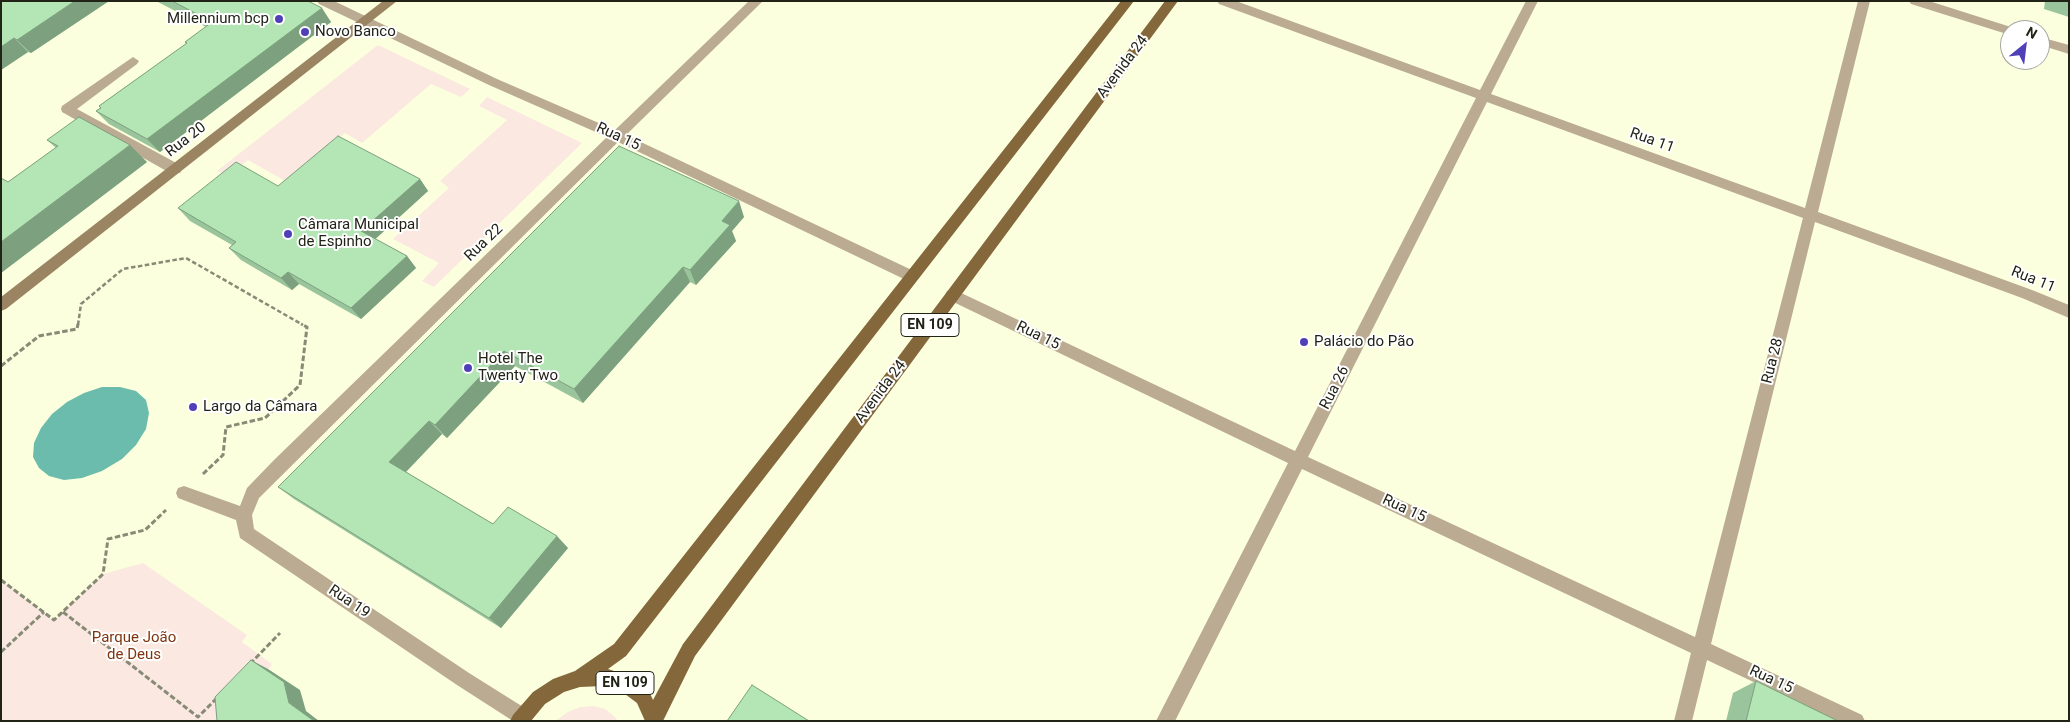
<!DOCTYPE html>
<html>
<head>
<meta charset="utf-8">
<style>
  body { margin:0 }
  #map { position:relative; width:2070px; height:722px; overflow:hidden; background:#fbffde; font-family:Roboto,sans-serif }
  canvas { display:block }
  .frame { position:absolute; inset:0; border:2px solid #222317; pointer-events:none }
  .north { position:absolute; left:2000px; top:20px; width:50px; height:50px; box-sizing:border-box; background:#fff; border:1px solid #a7a7a2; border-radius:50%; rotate:29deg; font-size:14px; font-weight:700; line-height:20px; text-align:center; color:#222317 }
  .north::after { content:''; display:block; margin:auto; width:18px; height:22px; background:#5040b7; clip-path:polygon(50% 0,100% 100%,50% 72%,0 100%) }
</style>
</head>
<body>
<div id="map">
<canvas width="2070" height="722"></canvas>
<div class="frame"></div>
<div class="north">N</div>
</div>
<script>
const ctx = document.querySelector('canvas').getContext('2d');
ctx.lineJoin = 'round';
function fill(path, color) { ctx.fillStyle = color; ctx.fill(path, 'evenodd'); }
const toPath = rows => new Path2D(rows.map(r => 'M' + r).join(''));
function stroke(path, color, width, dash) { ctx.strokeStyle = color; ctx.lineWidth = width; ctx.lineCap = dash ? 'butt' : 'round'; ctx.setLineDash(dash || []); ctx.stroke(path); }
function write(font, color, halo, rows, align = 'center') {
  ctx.font = font + ' Roboto,sans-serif'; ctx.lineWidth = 4; ctx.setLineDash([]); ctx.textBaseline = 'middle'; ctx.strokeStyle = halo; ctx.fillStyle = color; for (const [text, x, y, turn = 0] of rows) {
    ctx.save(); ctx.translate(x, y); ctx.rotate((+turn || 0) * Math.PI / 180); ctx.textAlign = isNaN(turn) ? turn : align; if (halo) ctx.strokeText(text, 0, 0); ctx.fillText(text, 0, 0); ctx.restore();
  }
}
fill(toPath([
  [378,45,470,89,461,97,431,84,362,143,345,133,287,182,248,160,228,175,217,171],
  [487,97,582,143,434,287,422,281,439,263,393,239,449,188,440,181,507,120,479,106],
  [143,563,247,635,242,642,272,664,235,721,1,721,1,580,54,620,103,574],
  [593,706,605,709,614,716,618,721,555,721,568,712,580,707]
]), '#fbe8e0');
fill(toPath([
  [102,387,120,387,136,391,146,400,149,413,146,429,136,445,122,459,102,471,82,478,64,480,49,476,39,468,33,457,34,443,41,428,52,414,67,402,84,393]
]), '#6bbcad');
stroke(toPath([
  [78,325,81,304,123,269,186,258,303,325]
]), '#878a74', 2.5, [4.5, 2.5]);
stroke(toPath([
  [1,366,39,336,77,329,78,324],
  [203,474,223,455,226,427,265,418,300,385,307,327,301,324],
  [1,580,54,620,103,574,108,539,145,530,166,510],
  [63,612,198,717,218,697],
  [1,652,44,612],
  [250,664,280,633]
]), '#878a74', 3, [5.5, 2.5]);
fill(toPath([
  [133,57,139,61,137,64,77,109,180,165,182,169,180,173,170,173,62,112,61,109,62,106,133,57]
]), '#bbab93');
fill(toPath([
  [317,1,334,1,497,79,615,130,749,1,763,1,626,135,916,272,918,276,916,280,911,282,906,280,618,142,259,498,252,515,254,529,469,673,528,710,531,716,529,721,513,721,457,685,240,538,236,520,178,498,176,493,178,488,184,486,240,506,247,488,274,460,607,137,489,85,319,4,317,1],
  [1217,1,1236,1,1480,90,1526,1,1538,1,1491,94,1805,208,1858,1,1870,1,1818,212,2032,290,2069,305,2069,318,2022,298,1815,222,1711,644,1862,715,1865,721,1836,721,1707,660,1692,721,1674,721,1691,653,1302,469,1175,721,1156,721,1288,463,947,299,945,295,947,291,952,289,957,291,1295,451,1476,98,1219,4,1217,1],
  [1487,102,1803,218,1695,637,1308,457,1487,102],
  [1909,1,1929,1,2014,28,2016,30,2010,30,2010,35,1911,4,1909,1],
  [2040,37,2069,45,2069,54,2040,45,2040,37]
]), '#bbab93');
fill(toPath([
  [383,1,397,1,6,309,1,311,1,297,383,1]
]), '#9b8461');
fill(toPath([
  [1121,1,1134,1,626,656,608,669,632,677,649,691,653,700,683,644,1165,1,1178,1,695,656,663,721,645,721,637,703,621,691,604,686,580,687,564,692,545,704,531,721,510,721,513,715,533,692,553,679,575,671,614,644,1121,1]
]), '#84683b');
fill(toPath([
  [1,1,109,1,31,53,28,52,1,70],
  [156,1,308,1,331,22,160,152,109,124,96,111,100,108,99,106,186,44,185,42,206,27],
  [2045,1,2069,1,2069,17,2044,9],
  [47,140,147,162,1,273,1,178,8,182,56,148],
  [619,146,744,217,732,231,736,241,696,285,690,282,583,403,515,366,447,438,442,434,406,472,493,524,568,548,501,628,294,499,278,487],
  [420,179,428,191,375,239,407,256,416,268,361,319,299,284,292,290,241,260,229,248,232,245,190,221,178,208,278,186],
  [1756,681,1838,721,1726,721,1733,693]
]), '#9ac59c');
fill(toPath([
  [75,1,109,1,31,53,17,40],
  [322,8,331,22,160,152,147,139],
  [14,38,28,52,1,70,1,47],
  [130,145,147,162,1,273,1,242],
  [420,179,428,191,371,243,361,231],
  [739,201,744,217,732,231,736,241,696,285,690,270,722,221],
  [407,256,416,268,361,319,351,308],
  [683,267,690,282,583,403,574,389],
  [288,272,299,284,292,290,281,278],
  [504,351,515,366,447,438,435,425],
  [429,421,442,434,403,475,389,462],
  [557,536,568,548,501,628,489,618],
  [251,660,268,669,300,690,306,711,319,721,314,721,289,703]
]), '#7da07f');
const building = toPath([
  [1,1,75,1,17,40,14,38,1,47,1,1],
  [172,1,308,1,322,8,147,139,96,111,101,108,99,106,187,43,185,42,212,22,172,1],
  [79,117,130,145,1,242,1,178,8,182,58,146,47,140,79,117],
  [338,136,420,179,361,231,407,256,351,308,288,272,281,278,229,248,236,242,178,208,236,162,278,186,338,136],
  [619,146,739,201,722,221,730,225,690,270,683,267,574,389,504,351,435,425,429,421,389,462,493,524,508,507,557,536,489,618,278,487,619,146],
  [251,660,284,682,289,703,314,721,217,721,215,697,251,660],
  [1756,681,1838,721,1746,721,1756,681],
  [752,685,809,721,727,721,752,685]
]);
fill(building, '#b3e5b5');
stroke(building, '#7da07f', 1);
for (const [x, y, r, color] of [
  [279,19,5,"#5040b7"],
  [305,32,5,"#5040b7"],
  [288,234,5,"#5040b7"],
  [1304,342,5,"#5040b7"],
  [468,368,5,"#5040b7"],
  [193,407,5,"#5040b7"]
]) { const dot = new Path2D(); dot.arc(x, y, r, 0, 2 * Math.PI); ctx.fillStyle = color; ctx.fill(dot); stroke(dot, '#fff', 2); }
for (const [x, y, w] of [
  [930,325,58],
  [625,683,58]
]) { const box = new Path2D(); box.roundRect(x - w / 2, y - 11.5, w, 23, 4); ctx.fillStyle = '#fff'; ctx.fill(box); stroke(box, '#222317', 1); }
write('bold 14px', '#222317', null, [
  ["EN 109",930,325],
  ["EN 109",625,683]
]);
write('15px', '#222317', '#fff', [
  ["Millennium bcp",269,19,"right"],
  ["Novo Banco",315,32],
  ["Câmara Municipal",298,225],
  ["de Espinho",298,242],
  ["Palácio do Pão",1314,342],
  ["Hotel The",478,359],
  ["Twenty Two",478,376],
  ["Largo da Câmara",203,407]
], 'left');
write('15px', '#222317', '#fff', [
  ["Avenida 24",1123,67,-53],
  ["Rua 15",618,137,25],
  ["Rua 20",186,140,-38],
  ["Rua 11",1652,141,20],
  ["Rua 22",484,243,-44],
  ["Rua 11",2033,280,22],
  ["Rua 15",1038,336,26],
  ["Rua 28",1773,361,-76],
  ["Rua 26",1335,388,-63],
  ["Avenida 24",881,392,-53],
  ["Rua 15",1404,509,25],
  ["Rua 19",349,602,34],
  ["Rua 15",1771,680,25]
]);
write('15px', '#7f340f', '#fff', [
  ["Parque João",134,638],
  ["de Deus",134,655]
]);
</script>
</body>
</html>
